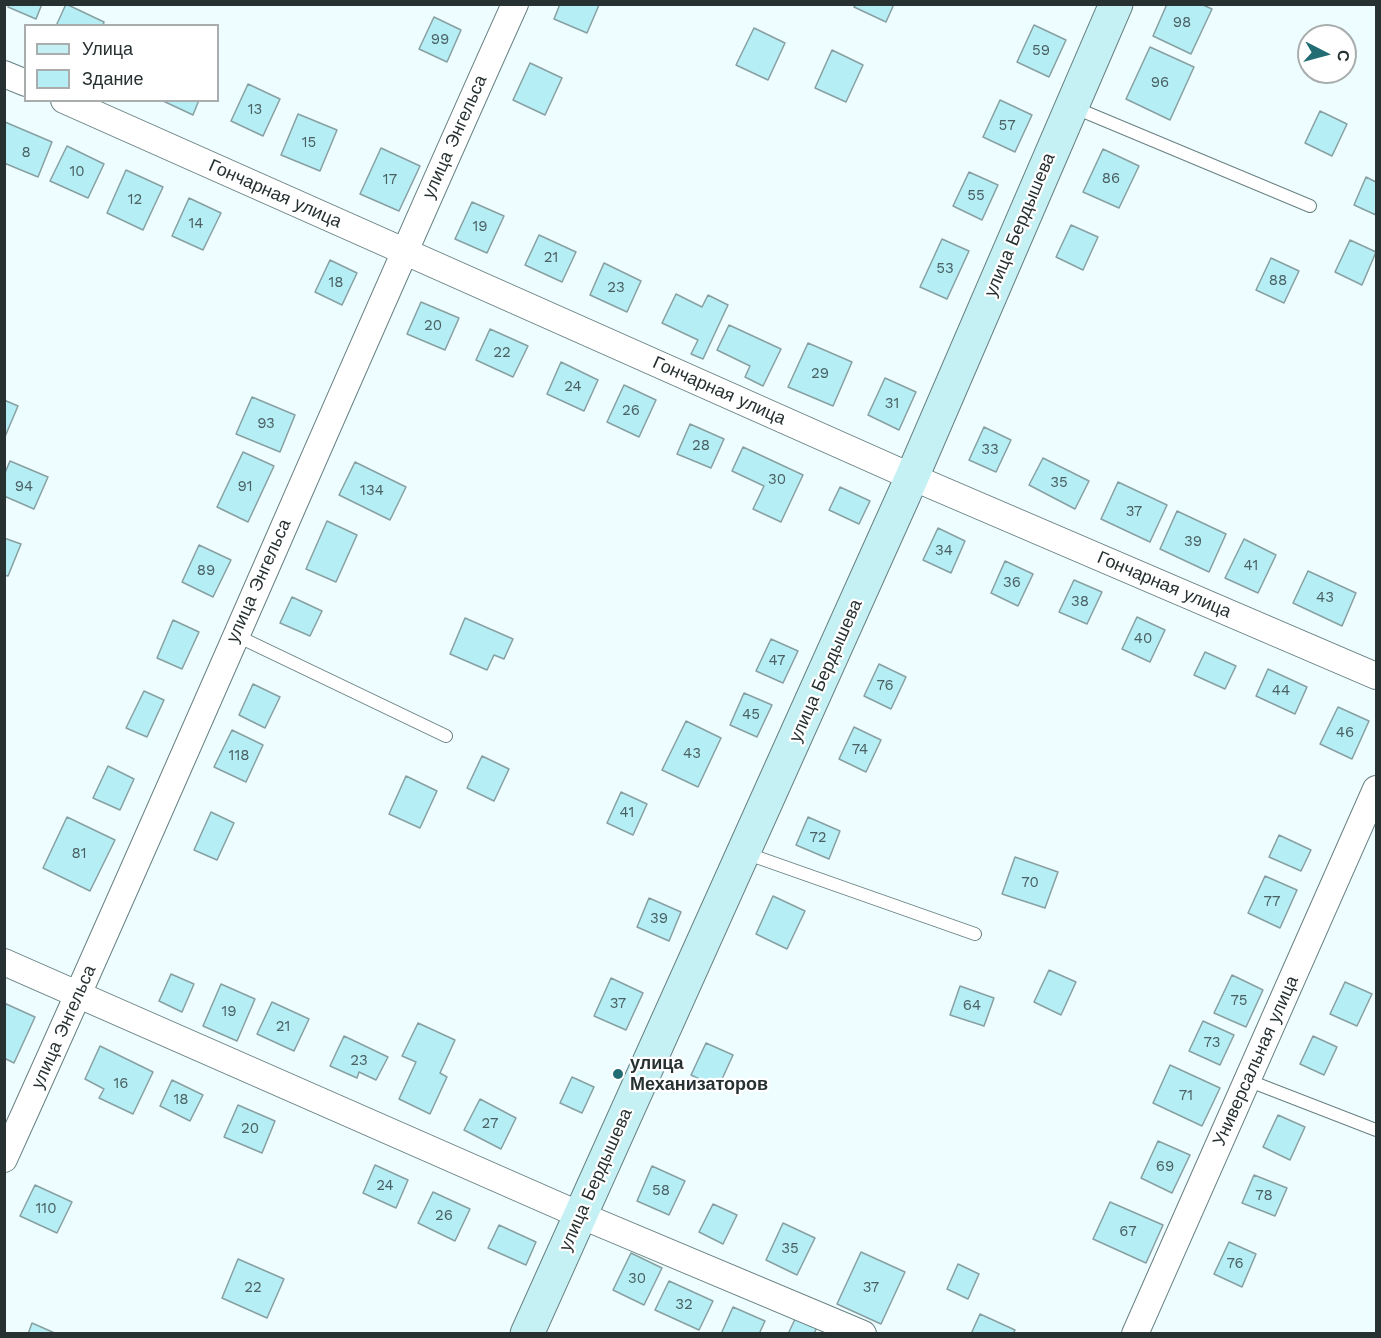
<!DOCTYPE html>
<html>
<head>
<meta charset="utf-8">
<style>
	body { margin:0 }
	#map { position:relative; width:1381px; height:1338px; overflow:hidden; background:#eefdff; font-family:"Work Sans",sans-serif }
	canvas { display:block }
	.frame { position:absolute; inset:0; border:6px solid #273132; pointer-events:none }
	.legend { position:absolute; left:24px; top:24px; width:195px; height:78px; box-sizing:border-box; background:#fff; border:2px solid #a9adad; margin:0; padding:8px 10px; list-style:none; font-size:18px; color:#273132 }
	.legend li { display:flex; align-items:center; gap:12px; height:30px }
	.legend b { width:30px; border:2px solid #a9adad }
	.north { position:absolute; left:1297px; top:24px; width:60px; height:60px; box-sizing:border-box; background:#fff; border:2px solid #a9adad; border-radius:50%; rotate:96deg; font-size:16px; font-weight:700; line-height:24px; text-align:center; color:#273132 }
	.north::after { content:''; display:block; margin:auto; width:21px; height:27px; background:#226d74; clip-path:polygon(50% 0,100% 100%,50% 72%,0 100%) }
</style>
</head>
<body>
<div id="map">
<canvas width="1381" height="1338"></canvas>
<div class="frame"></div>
<ul class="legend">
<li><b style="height:8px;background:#c5f1f4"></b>Улица</li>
<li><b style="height:16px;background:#b5eff5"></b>Здание</li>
</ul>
<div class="north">С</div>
</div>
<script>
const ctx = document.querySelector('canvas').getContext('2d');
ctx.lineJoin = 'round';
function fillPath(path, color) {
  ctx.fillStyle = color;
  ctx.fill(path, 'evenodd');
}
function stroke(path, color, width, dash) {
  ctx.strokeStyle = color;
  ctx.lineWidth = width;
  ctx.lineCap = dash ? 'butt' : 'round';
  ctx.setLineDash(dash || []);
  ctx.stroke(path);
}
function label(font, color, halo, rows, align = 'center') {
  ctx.font = font + ' "Work Sans",sans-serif';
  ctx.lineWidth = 4.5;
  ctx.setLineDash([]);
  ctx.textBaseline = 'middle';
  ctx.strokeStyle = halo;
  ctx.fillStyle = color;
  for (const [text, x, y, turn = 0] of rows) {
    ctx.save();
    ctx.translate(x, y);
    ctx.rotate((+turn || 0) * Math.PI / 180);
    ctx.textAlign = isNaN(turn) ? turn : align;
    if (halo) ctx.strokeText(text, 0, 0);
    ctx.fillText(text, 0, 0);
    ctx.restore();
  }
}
const building = new Path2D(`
	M 9,4 L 42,4 L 36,19 L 8,7 Z
	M 66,4 L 104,22 L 103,26 L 56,26 Z
	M 560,4 L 599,5 L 587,33 L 554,19 Z
	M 856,4 L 894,4 L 886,22 L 854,7 Z
	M 1167,4 L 1201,4 L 1212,9 L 1191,54 L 1153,36 Z
	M 434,17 L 461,30 L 447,62 L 419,49 Z
	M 1034,25 L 1066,40 L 1049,77 L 1017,62 Z
	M 754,28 L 785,43 L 768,80 L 736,65 Z
	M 1150,47 L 1194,67 L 1170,120 L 1126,99 Z
	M 832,50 L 863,65 L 846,102 L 815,88 Z
	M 530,63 L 562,78 L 545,115 L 513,100 Z
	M 248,84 L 280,99 L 263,136 L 231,121 Z
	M 161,100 L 199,100 L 193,115 Z
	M 1000,100 L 1032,115 L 1015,152 L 983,137 Z
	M 1320,111 L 1347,124 L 1332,156 L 1305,143 Z
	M 298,114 L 337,130 L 320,171 L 281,155 Z
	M 5,122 L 52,142 L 38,177 L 4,163 Z
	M 67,146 L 104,164 L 88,198 L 50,181 Z
	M 381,148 L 420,166 L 399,211 L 360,194 Z
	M 1103,149 L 1139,166 L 1119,208 L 1083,192 Z
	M 126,170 L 163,187 L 143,230 L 107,213 Z
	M 969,172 L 998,185 L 982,220 L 953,206 Z
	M 1366,177 L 1376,182 L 1376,215 L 1354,205 Z
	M 189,198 L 221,213 L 203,250 L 172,236 Z
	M 472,202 L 504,216 L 487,253 L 455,239 Z
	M 1071,225 L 1098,237 L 1083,270 L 1056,257 Z
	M 539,235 L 576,252 L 562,282 L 525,265 Z
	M 942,239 L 969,251 L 947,299 L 920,287 Z
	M 1350,240 L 1376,252 L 1362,285 L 1335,272 Z
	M 1271,258 L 1299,271 L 1284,303 L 1256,290 Z
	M 330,260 L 357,273 L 342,305 L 315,292 Z
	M 604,263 L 641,281 L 627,312 L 590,295 Z
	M 676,294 L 702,307 L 708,295 L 728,305 L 703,359 L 691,354 L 698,340 L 662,323 Z
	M 421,302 L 459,318 L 445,350 L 407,334 Z
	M 729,325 L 781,349 L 763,386 L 745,377 L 750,366 L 717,350 Z
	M 490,329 L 528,346 L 513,377 L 476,360 Z
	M 808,343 L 852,362 L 833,406 L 788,387 Z
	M 561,362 L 598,380 L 584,411 L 547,394 Z
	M 885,378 L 916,392 L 899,430 L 868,415 Z
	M 624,385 L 656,400 L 639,437 L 607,422 Z
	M 252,397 L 295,415 L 280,452 L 236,434 Z
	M 4,400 L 18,406 L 4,439 Z
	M 690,424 L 724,439 L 711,468 L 677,454 Z
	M 984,427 L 1011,440 L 996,472 L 969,460 Z
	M 743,447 L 803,475 L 781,522 L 753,509 L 764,486 L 732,471 Z
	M 243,452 L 274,466 L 248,522 L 217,507 Z
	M 1043,458 L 1089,481 L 1075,509 L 1029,485 Z
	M 10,461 L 48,477 L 34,509 L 4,496 L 4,475 Z
	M 355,462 L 406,487 L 390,520 L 339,495 Z
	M 1118,482 L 1167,505 L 1150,542 L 1101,519 Z
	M 840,487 L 870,501 L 859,524 L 829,510 Z
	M 1177,511 L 1226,534 L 1209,572 L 1160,549 Z
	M 327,521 L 357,535 L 336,582 L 306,569 Z
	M 938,528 L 965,541 L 951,573 L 923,560 Z
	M 4,538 L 21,544 L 8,576 L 4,575 Z
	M 1244,539 L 1276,555 L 1258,593 L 1225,578 Z
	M 199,545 L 231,560 L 213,597 L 182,582 Z
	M 1005,561 L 1033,574 L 1018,606 L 991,593 Z
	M 1308,571 L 1356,593 L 1342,626 L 1293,603 Z
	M 1074,580 L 1102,592 L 1087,624 L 1059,612 Z
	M 292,597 L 322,611 L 310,636 L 280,623 Z
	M 1137,617 L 1165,630 L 1150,662 L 1122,649 Z
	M 465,618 L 513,639 L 504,659 L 494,655 L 487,670 L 450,654 Z
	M 173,620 L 199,632 L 182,669 L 157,658 Z
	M 771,639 L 798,651 L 783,683 L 756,671 Z
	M 1205,652 L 1236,666 L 1225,689 L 1194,675 Z
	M 879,664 L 906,677 L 891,709 L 864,696 Z
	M 1268,669 L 1307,687 L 1295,714 L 1256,696 Z
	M 253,684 L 280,697 L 265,728 L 239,715 Z
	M 144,691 L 164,700 L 147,737 L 126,728 Z
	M 744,693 L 772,705 L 757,737 L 730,725 Z
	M 1338,707 L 1369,721 L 1352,759 L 1320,744 Z
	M 686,721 L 721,738 L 698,787 L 662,770 Z
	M 854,727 L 881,740 L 866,772 L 839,759 Z
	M 232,730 L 263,745 L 246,782 L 214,767 Z
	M 482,756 L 509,769 L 494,801 L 467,788 Z
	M 108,766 L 134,779 L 120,810 L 93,798 Z
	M 406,776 L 437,791 L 420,828 L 389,814 Z
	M 621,792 L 647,804 L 633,835 L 607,823 Z
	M 211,812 L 234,823 L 217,860 L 194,850 Z
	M 67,817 L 115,840 L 90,891 L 43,868 Z
	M 808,817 L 840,831 L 829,859 L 796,845 Z
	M 1279,835 L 1311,850 L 1301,871 L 1269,857 Z
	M 1015,857 L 1058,872 L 1045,908 L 1002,894 Z
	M 1265,876 L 1297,890 L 1280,928 L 1248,913 Z
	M 773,896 L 805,911 L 787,949 L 756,934 Z
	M 649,898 L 681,912 L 669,941 L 637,927 Z
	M 1049,970 L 1076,982 L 1061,1015 L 1034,1002 Z
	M 171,974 L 194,984 L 182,1012 L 159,1001 Z
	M 1232,975 L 1263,990 L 1246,1027 L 1214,1013 Z
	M 611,978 L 643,993 L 626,1030 L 594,1016 Z
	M 1345,982 L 1372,994 L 1357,1026 L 1330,1014 Z
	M 221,984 L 255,999 L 237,1041 L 203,1026 Z
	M 960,986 L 994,998 L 984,1026 L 950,1015 Z
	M 272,1002 L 309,1019 L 294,1051 L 257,1034 Z
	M 4,1003 L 35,1017 L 14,1063 L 4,1058 Z
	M 1203,1021 L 1234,1035 L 1220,1065 L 1189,1051 Z
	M 418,1023 L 455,1040 L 440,1073 L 447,1077 L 430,1114 L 399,1099 L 416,1062 L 402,1056 Z
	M 344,1036 L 388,1057 L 376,1080 L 359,1072 L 357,1078 L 330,1066 Z
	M 1313,1036 L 1337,1047 L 1324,1075 L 1300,1064 Z
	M 706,1043 L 733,1055 L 718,1088 L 691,1075 Z
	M 100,1046 L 153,1072 L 133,1114 L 99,1098 L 104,1089 L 85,1079 Z
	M 1170,1065 L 1220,1088 L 1202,1126 L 1153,1103 Z
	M 572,1077 L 594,1087 L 582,1113 L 560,1103 Z
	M 172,1080 L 203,1095 L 190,1121 L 160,1106 Z
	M 480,1099 L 516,1118 L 501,1149 L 464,1130 Z
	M 238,1105 L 275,1121 L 262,1153 L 224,1137 Z
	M 1278,1115 L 1305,1127 L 1290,1160 L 1263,1147 Z
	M 1158,1141 L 1190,1155 L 1172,1193 L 1141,1178 Z
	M 375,1165 L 408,1180 L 396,1208 L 363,1193 Z
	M 652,1166 L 685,1181 L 669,1215 L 637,1201 Z
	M 1254,1175 L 1287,1188 L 1275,1216 L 1242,1203 Z
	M 35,1185 L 72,1202 L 57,1233 L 20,1216 Z
	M 433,1192 L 470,1209 L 455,1241 L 418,1223 Z
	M 1110,1202 L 1163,1225 L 1146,1263 L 1093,1239 Z
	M 713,1204 L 737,1215 L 723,1244 L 699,1232 Z
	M 783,1223 L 815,1238 L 797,1275 L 766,1260 Z
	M 499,1225 L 536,1242 L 526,1265 L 488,1248 Z
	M 1229,1242 L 1256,1254 L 1242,1287 L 1214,1274 Z
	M 861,1252 L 905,1272 L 881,1324 L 837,1304 Z
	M 631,1253 L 662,1268 L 644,1305 L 613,1290 Z
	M 238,1259 L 284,1279 L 267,1318 L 222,1298 Z
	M 958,1264 L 979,1274 L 968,1299 L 947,1289 Z
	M 669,1281 L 713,1301 L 699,1330 L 655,1310 Z
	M 733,1307 L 765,1321 L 759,1334 L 721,1334 Z
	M 980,1314 L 1015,1330 L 1013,1334 L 971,1334 Z
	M 796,1317 L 817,1327 L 814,1334 L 788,1334 Z
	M 32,1323 L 57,1334 L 28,1334 Z`);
fillPath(building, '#b5eff5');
stroke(building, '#88a0a2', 1.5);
const lane = new Path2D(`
	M 1073,107 L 1310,206
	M 235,635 L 446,736
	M 745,853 L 975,934
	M 1247,1080 L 1376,1130`);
const street = new Path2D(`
	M 4,74 L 26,83
	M 64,100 L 912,477 L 1376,676
	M 4,962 L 580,1215 L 863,1334
	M 4,1159 C 178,776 342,388 515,4
	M 1135,1334 L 1376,789`);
const secondary = new Path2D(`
	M 527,1334 L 912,477 L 1116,4`);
stroke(lane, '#688082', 14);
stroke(street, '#688082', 28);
stroke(secondary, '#688082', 35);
stroke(lane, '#fff', 12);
stroke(street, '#fff', 26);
stroke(secondary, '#c5f1f4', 33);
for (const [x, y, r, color] of [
	[618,1074,6,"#226d74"]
]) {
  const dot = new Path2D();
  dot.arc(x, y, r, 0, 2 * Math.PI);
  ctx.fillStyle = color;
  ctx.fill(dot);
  stroke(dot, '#fff', 2);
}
label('15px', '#4a6063', null, [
	["98",1182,23],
	["99",440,40],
	["59",1041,51],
	["96",1160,83],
	["13",255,110],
	["57",1007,126],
	["15",309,143],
	["8",26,153],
	["10",77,172],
	["86",1111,179],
	["17",390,180],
	["55",976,196],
	["12",135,200],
	["14",196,224],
	["19",480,227],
	["21",551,258],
	["53",945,269],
	["88",1278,281],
	["18",336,283],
	["23",616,288],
	["20",433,326],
	["22",502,353],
	["29",820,374],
	["24",573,387],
	["31",892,404],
	["26",631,411],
	["93",266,424],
	["28",701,446],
	["33",990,450],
	["30",777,480],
	["35",1059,483],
	["94",24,487],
	["91",245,487],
	["134",372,491],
	["37",1134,512],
	["39",1193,542],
	["34",944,551],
	["41",1251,566],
	["89",206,571],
	["36",1012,583],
	["43",1325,598],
	["38",1080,602],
	["40",1143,639],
	["47",777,661],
	["76",885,686],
	["44",1281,691],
	["45",751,715],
	["46",1345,733],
	["74",860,750],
	["43",692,754],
	["118",239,756],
	["41",627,813],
	["72",818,838],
	["81",79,854],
	["70",1030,883],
	["77",1272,902],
	["39",659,919],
	["75",1239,1001],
	["37",618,1004],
	["64",972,1006],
	["19",229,1012],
	["21",283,1027],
	["73",1212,1043],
	["23",359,1061],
	["16",121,1084],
	["71",1186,1096],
	["18",181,1100],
	["27",490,1124],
	["20",250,1129],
	["69",1165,1167],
	["24",385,1186],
	["58",661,1191],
	["78",1264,1196],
	["110",46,1209],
	["26",444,1216],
	["67",1128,1232],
	["35",790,1249],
	["76",1235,1264],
	["30",637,1279],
	["22",253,1288],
	["37",871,1288],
	["32",684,1305]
]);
label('18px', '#273132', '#fff', [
	["улица Энгельса",455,137,-66],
	["Гончарная улица",275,194,24],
	["улица Бердышева",1020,225,-67],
	["Гончарная улица",719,391,24],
	["улица Энгельса",259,581,-66],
	["Гончарная улица",1164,585,23],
	["улица Бердышева",826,671,-66],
	["улица Энгельса",64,1027,-66],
	["Универсальная улица",1256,1061,-66],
	["улица Бердышева",596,1180,-66]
]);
label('bold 18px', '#273132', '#fff', [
	["улица",630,1064],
	["Механизаторов",630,1085]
], 'left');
</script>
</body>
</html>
